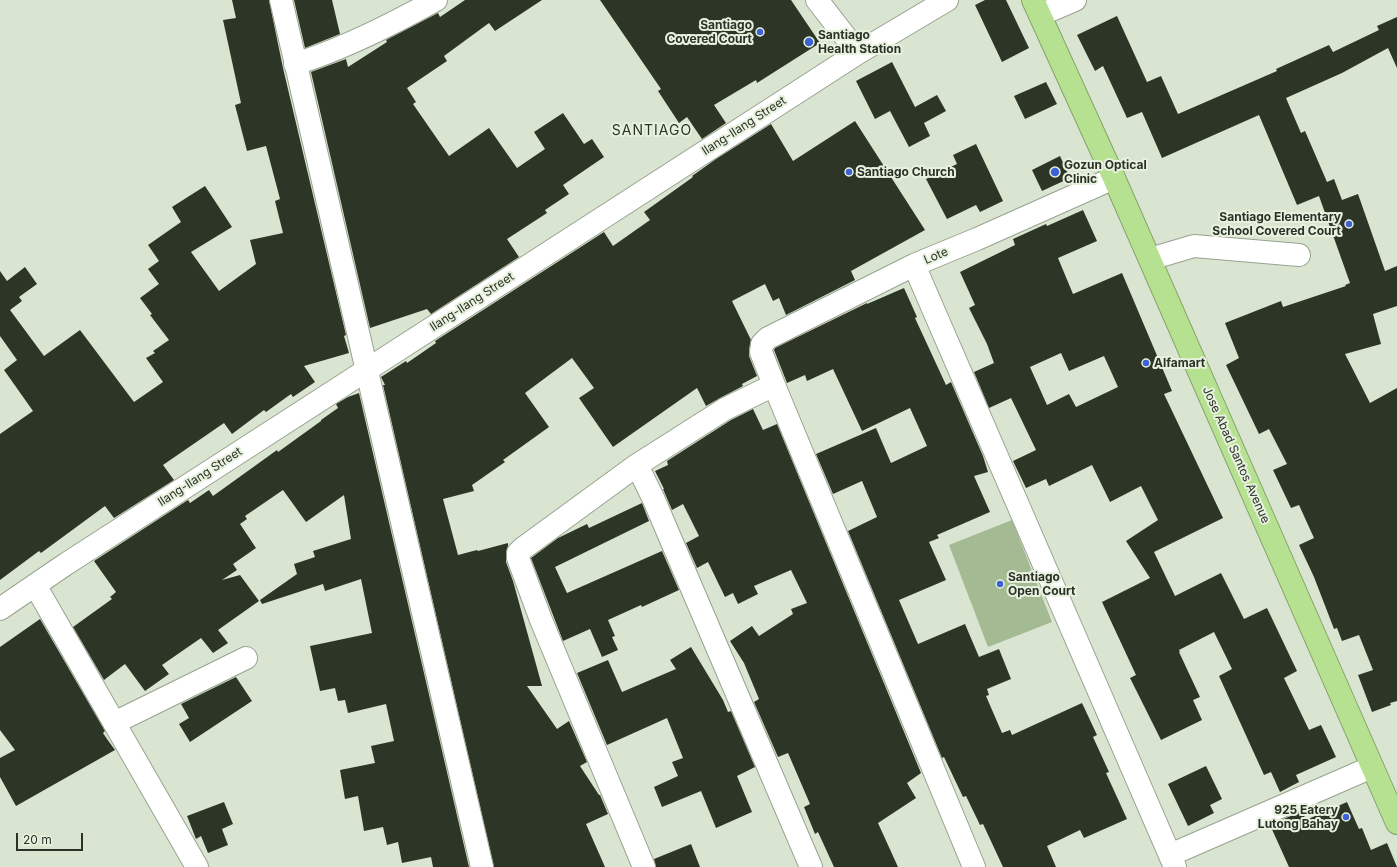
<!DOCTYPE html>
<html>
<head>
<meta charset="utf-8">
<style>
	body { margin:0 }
	#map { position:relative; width:1397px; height:867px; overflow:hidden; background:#d9e5d1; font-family:Inter,sans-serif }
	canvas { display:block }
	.scale { position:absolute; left:16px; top:833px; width:67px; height:18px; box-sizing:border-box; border:2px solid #2c3029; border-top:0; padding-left:5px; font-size:12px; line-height:14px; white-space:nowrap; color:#2c3029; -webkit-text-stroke:3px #e7f2de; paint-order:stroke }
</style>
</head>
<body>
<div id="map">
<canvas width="1397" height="867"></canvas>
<div class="scale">20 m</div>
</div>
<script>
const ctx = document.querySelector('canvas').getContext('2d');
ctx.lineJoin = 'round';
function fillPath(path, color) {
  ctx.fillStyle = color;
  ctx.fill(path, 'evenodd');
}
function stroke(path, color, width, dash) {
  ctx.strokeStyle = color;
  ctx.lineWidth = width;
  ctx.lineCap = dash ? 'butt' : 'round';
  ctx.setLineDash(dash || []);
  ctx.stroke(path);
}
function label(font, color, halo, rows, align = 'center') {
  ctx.font = font + ' Inter,sans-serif';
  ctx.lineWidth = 4;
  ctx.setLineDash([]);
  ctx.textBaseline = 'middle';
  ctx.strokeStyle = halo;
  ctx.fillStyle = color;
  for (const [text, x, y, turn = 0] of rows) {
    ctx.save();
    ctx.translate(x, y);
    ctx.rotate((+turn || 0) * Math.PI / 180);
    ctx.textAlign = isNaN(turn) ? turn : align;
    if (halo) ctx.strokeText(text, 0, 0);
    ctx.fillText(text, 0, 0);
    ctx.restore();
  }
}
fillPath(new Path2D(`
	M 1012,520 L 1052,622 L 988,647 L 949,545 Z`), '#a4ba92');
fillPath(new Path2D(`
	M 232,0 L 269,0 L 283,68 L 346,335 L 344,336 L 349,353 L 304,366 L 315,382 L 293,397 L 291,394 L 266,412 L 264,410 L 232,434 L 224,423 L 163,465 L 174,480 L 114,518 L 105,506 L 41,553 L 39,551 L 0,580 L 0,434 L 33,411 L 4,370 L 17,360 L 0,336 L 0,271 L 7,281 L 25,267 L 37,284 L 19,297 L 22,301 L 10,310 L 44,356 L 80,330 L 134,402 L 163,382 L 146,358 L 155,353 L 153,351 L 169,340 L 150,315 L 152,314 L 140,298 L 159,284 L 148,269 L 159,261 L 148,245 L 181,222 L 172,207 L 205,186 L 232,227 L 191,252 L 219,291 L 256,264 L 250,240 L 283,233 L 275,201 L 280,199 L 266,146 L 247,151 L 235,105 L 241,103 L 223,20 L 236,18 Z
	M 294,0 L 332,0 L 340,34 L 305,48 Z
	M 465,0 L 542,0 L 495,31 L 489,23 L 444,56 L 447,61 L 407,88 L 416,102 L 413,104 L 449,156 L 489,128 L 517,168 L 545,149 L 534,132 L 563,113 L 584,144 L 592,139 L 604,157 L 563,185 L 569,194 L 545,210 L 547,213 L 507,239 L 519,257 L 431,314 L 427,309 L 370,328 L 311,72 L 346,59 L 348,67 L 387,42 L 386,40 L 438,13 L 440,17 Z
	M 600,0 L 791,0 L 820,43 L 757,83 L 756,80 L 714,105 L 726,123 L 702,139 L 687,117 L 679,123 L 658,91 L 661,89 Z
	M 985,0 L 1006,0 L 1029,48 L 1002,62 L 975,5 Z
	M 1117,16 L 1147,82 L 1161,76 L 1178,114 L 1277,71 L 1276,69 L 1329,45 L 1333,52 L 1379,30 L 1377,26 L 1397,17 L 1397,68 L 1388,48 L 1342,73 L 1286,98 L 1301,133 L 1305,131 L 1327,182 L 1334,179 L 1342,200 L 1358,194 L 1385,271 L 1397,266 L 1397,306 L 1373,314 L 1381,344 L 1345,354 L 1370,403 L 1397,388 L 1397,701 L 1390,703 L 1391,705 L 1372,712 L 1358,675 L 1373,670 L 1359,635 L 1342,641 L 1337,628 L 1334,629 L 1314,577 L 1299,545 L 1314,538 L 1299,505 L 1291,508 L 1273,470 L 1287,464 L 1269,429 L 1259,434 L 1226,365 L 1239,358 L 1225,323 L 1281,301 L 1283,307 L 1346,286 L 1345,285 L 1350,283 L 1319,196 L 1297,205 L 1259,115 L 1162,158 L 1142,112 L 1127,118 L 1103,66 L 1095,71 L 1077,35 Z
	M 892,62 L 915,107 L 937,95 L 946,111 L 924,123 L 930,136 L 909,147 L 890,111 L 875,119 L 856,81 Z
	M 1046,82 L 1057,104 L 1025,119 L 1014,96 Z
	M 855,121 L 925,230 L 851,271 L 855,280 L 786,315 L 779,298 L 773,301 L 765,284 L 732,301 L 751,340 L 749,350 L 749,356 L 757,376 L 742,384 L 743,386 L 720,398 L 706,406 L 697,388 L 613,447 L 579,398 L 594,388 L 572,358 L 525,393 L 549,427 L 503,460 L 505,462 L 472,485 L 474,491 L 443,499 L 458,555 L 477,550 L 478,551 L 508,543 L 508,546 L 506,553 L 506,562 L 513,581 L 542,686 L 527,686 L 557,729 L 569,721 L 587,762 L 580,766 L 599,795 L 600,795 L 608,814 L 586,824 L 605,867 L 494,867 L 383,385 L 385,385 L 381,377 L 406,361 L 407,363 L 436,343 L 435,341 L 604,232 L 613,246 L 650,220 L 644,212 L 693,177 L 692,176 L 716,159 L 771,124 L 793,161 Z
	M 976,144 L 1003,201 L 980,212 L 976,205 L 947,219 L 926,179 L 957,164 L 953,155 Z
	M 1060,156 L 1070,178 L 1042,191 L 1032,170 Z
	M 1083,210 L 1097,241 L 1058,258 L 1073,294 L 1122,273 L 1172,391 L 1164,394 L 1223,518 L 1154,552 L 1175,596 L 1221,573 L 1244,619 L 1267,608 L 1297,671 L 1284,678 L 1309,730 L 1321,725 L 1336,757 L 1296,775 L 1299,782 L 1280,792 L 1271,772 L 1264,775 L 1219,676 L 1232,669 L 1214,632 L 1179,650 L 1180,652 L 1179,652 L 1200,697 L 1193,700 L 1202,720 L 1161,740 L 1130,678 L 1136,675 L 1102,602 L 1150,578 L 1126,541 L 1158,520 L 1141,486 L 1110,502 L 1092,465 L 1049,486 L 1046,479 L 1026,488 L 1013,461 L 1036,450 L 1011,398 L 989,408 L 974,372 L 994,363 L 987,344 L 969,308 L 975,305 L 960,272 L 1015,245 L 1013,239 L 1046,224 L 1047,226 ZM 1061,353 L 1069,371 L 1104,356 L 1118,387 L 1076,407 L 1069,394 L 1047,405 L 1030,367 Z
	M 904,288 L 917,317 L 915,318 L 946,385 L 951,382 L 983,456 L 988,472 L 974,476 L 990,512 L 937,535 L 939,538 L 929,542 L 946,580 L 899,600 L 918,644 L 965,624 L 979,657 L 999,649 L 1011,679 L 987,689 L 989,695 L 986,696 L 1002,733 L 1010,730 L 1012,735 L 1082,703 L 1097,735 L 1093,737 L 1109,772 L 1106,773 L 1127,819 L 1084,838 L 1080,830 L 1047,846 L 1056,867 L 1003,867 L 983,824 L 980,825 L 966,796 L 963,797 L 944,757 L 942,758 L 848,531 L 877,517 L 862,481 L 833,494 L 816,454 L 876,428 L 891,463 L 927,446 L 910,408 L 862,431 L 833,369 L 807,381 L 805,375 L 787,383 L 774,350 L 775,348 L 867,303 L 867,304 Z
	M 359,393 L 469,867 L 433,867 L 431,857 L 402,863 L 398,842 L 387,845 L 383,827 L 364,831 L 358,796 L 345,799 L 340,770 L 375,763 L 371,746 L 394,741 L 386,704 L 348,713 L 345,700 L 338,701 L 335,688 L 320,691 L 310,646 L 372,633 L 361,579 L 325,591 L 323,584 L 262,604 L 260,600 L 297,574 L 294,564 L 315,557 L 313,551 L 351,539 L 344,495 L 306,522 L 283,490 L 245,516 L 247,519 L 240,524 L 256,548 L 233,564 L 237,570 L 222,580 L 240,575 L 259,601 L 218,630 L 228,643 L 213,653 L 201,638 L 162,665 L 169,674 L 145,691 L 125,664 L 104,680 L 73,627 L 112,599 L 110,597 L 116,592 L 94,561 L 188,500 L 190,503 L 209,490 L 213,496 L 277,450 L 278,452 L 321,421 L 321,420 L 338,408 L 336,404 L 348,397 Z
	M 753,409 L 763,430 L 777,424 L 921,773 L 907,783 L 916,798 L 878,823 L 898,867 L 834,867 L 818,832 L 815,834 L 804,807 L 810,804 L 788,753 L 778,757 L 754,702 L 759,699 L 744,663 L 730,641 L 752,626 L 759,636 L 793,614 L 791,609 L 807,603 L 791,570 L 754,586 L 758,594 L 738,604 L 733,593 L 725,597 L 708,562 L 697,568 L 686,543 L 699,536 L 683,504 L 672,510 L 663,489 L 664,489 L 655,471 L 668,465 L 667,461 L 731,420 Z
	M 642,503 L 649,521 L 555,567 L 567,593 L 662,551 L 679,590 L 642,607 L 641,605 L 608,620 L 615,636 L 612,637 L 618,650 L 602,657 L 590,629 L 563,641 L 531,558 L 558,538 L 587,524 L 589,528 Z
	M 40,619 L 105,731 L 103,733 L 107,739 L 115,750 L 16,806 L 0,777 L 0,758 L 15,750 L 0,730 L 0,647 Z
	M 691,647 L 723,700 L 728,712 L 731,711 L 755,767 L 737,776 L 752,812 L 716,828 L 701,791 L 662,807 L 654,787 L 678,776 L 672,762 L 683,758 L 667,718 L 607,745 L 577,673 L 608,660 L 622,692 L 676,669 L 670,660 Z
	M 236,677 L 252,701 L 190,742 L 179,724 L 189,718 L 181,704 Z
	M 1206,766 L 1222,799 L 1210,805 L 1214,813 L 1188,826 L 1168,784 Z
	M 224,802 L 233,824 L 222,829 L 228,845 L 208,853 L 201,836 L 196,839 L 187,816 Z
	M 1347,802 L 1359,829 L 1362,828 L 1371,850 L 1387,843 L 1397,867 L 1289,867 L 1270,825 L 1302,811 L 1306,820 Z
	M 691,844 L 700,867 L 656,867 L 654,859 Z`), '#2d3626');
const minor = new Path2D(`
	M 281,0 L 482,867
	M 817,0 L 858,53
	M 1040,15 L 1075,0
	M 295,64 C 344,49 391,25 436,0
	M 1150,259 L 1194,246 L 1299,255
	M 914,265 L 1175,867
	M 637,465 L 654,500 L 811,867
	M 35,585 L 197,867
	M 0,609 L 66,564 L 858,53 L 947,0
	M 114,723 L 246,658
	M 1170,855 L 1372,767
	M 644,867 L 541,620 L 518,558 L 518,553 L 522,549 L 637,465 L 725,409 L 774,385
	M 974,867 L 774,385 L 761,352 L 762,344 L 768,338 L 914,265 L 977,239 L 1114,178`);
const highway = new Path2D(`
	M 1033,0 L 1114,178 L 1397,823`);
stroke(minor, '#98a290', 24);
stroke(highway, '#86a36c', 24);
stroke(minor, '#fff', 22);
stroke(highway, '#b6e190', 22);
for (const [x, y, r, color] of [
	[760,32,4,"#3e61d3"],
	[809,42,5,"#3e61d3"],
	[849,172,4,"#3e61d3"],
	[1055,172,5,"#3e61d3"],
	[1349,224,4,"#3e61d3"],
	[1146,363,4,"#3e61d3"],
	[1000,584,4,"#3e61d3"],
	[1346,817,4,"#3e61d3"]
]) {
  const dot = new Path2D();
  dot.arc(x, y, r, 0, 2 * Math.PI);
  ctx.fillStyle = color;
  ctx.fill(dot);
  stroke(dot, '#e7f2de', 1.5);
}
label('bold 12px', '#2c3029', '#e7f2de', [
	["Santiago",752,25,"right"],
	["Covered Court",752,39,"right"],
	["Santiago",818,35],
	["Health Station",818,49],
	["Gozun Optical",1064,165],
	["Clinic",1064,179],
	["Santiago Church",857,172],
	["Santiago Elementary",1341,217,"right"],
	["School Covered Court",1341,231,"right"],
	["Alfamart",1154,363],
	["Santiago",1008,577],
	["Open Court",1008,591],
	["925 Eatery",1338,810,"right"],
	["Lutong Bahay",1338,824,"right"]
], 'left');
label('12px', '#2c3029', '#e7f2de', [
	["Ilang-Ilang Street",744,126,-33],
	["Lote",936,256,-23],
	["Ilang-Ilang Street",472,302,-33],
	["Jose Abad Santos Avenue",1236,455,66],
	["Ilang-Ilang Street",200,477,-33]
]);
ctx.letterSpacing = '1px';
label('14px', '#2c3425', '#e7f2de', [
	["SANTIAGO",652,131]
]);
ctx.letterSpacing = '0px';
</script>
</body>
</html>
